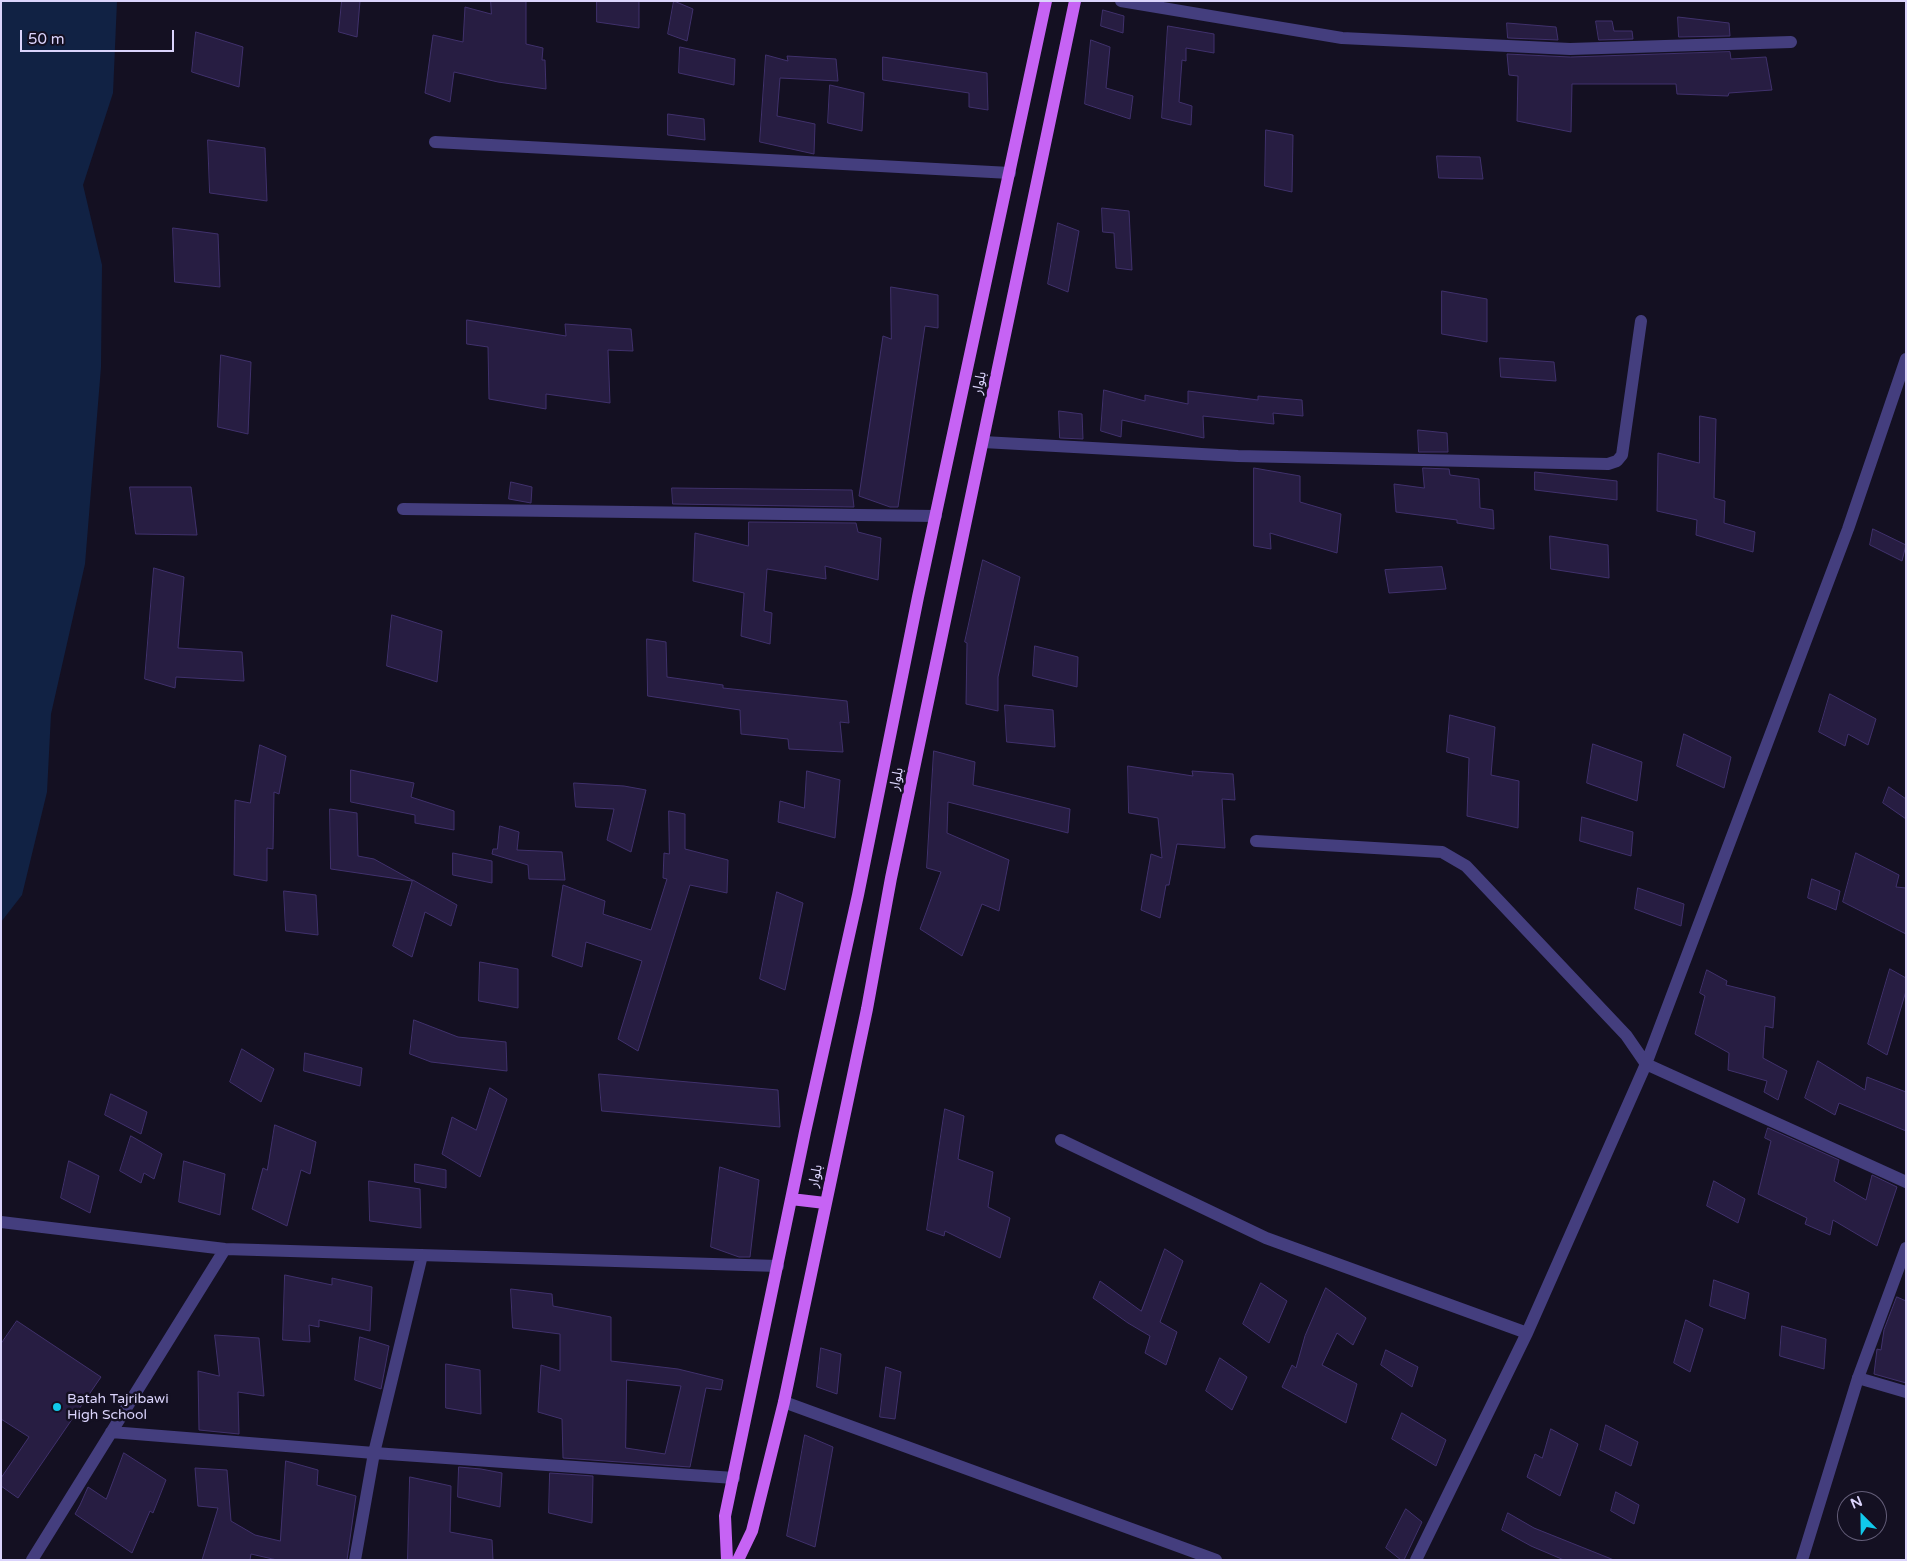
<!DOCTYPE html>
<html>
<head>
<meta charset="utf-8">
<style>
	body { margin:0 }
	#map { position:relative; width:1907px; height:1561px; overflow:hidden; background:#141022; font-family:"Varela Round",sans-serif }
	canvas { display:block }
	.frame { position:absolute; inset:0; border:2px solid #dbd4fc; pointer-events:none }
	.north { position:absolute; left:1837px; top:1491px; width:50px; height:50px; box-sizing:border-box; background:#141022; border:1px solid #645e79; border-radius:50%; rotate:337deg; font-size:14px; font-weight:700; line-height:20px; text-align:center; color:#dbd4fc }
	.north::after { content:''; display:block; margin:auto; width:18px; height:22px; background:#11c9eb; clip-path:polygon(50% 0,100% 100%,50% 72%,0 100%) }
	.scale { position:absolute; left:20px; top:30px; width:154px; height:22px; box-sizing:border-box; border:2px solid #dbd4fc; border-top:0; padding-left:6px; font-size:15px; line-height:18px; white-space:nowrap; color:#dbd4fc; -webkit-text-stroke:4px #141022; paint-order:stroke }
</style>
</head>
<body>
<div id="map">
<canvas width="1907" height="1561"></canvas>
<div class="frame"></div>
<div class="north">N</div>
<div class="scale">50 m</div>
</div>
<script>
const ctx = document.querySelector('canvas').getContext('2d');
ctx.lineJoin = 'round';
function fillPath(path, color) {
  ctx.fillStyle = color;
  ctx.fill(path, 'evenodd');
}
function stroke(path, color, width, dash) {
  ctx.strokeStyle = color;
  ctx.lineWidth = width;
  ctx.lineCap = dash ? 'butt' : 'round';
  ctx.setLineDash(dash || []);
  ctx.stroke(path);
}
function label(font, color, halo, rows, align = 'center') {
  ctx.font = font + ' "Varela Round","Noto Sans Arabic",sans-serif';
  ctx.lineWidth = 5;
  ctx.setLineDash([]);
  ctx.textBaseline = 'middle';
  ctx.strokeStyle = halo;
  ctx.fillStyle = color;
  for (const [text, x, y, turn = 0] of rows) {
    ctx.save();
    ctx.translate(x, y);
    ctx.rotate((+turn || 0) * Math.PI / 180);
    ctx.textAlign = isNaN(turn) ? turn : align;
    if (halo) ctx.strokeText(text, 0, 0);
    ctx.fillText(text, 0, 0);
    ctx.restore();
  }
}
fillPath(new Path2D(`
	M 1,1 L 117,1 L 113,93 L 83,185 L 102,265 L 101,367 L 85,564 L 51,714 L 47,792 L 22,895 L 1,922 Z`), '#124');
const building = new Path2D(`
	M 342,1 L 360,1 L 357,37 L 339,32 Z
	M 491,1 L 526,1 L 526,44 L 543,48 L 542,60 L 545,60 L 546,89 L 498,82 L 454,72 L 450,102 L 425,93 L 433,35 L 463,42 L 465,7 L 491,14 Z
	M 597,1 L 639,1 L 639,28 L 597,22 Z
	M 674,1 L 693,9 L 687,41 L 668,34 Z
	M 1103,10 L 1124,16 L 1123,33 L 1101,26 Z
	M 1678,17 L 1729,23 L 1730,36 L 1679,37 Z
	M 1596,21 L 1612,21 L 1614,31 L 1632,31 L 1633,39 L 1599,40 Z
	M 1507,23 L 1556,27 L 1558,40 L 1508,38 Z
	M 1168,26 L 1214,34 L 1214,53 L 1186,48 L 1186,61 L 1182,60 L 1179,102 L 1192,106 L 1191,125 L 1162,118 Z
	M 196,32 L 243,47 L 239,87 L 192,72 Z
	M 1091,40 L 1110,47 L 1106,88 L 1133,96 L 1130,119 L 1085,104 Z
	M 680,47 L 735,59 L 734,85 L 679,73 Z
	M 1730,52 L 1731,59 L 1766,57 L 1772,90 L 1729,93 L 1728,96 L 1677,94 L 1676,84 L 1572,84 L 1571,132 L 1517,121 L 1518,76 L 1509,75 L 1507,54 L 1570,57 Z
	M 766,55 L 788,61 L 787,56 L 836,59 L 838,81 L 780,78 L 777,116 L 815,124 L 814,154 L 760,142 Z
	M 883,57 L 987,73 L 988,110 L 969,107 L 969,93 L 883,80 Z
	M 830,85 L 864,93 L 862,131 L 828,123 Z
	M 668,114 L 704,119 L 705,140 L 668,135 Z
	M 1266,130 L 1293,135 L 1292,192 L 1265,186 Z
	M 208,140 L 265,148 L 267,201 L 210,193 Z
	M 1437,156 L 1480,157 L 1483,179 L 1439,178 Z
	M 1102,208 L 1129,211 L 1132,270 L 1116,268 L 1114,233 L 1103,232 Z
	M 1058,223 L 1079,231 L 1068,292 L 1048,284 Z
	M 173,228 L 218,234 L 220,287 L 175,282 Z
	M 891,287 L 938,295 L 938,328 L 925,326 L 898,507 L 890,507 L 859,496 L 883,336 L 891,339 Z
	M 1442,291 L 1487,299 L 1487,342 L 1442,334 Z
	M 467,320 L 566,336 L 565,324 L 631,329 L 633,351 L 608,350 L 610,403 L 546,394 L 546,409 L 489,399 L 488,347 L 467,344 Z
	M 221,355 L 251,362 L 248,434 L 218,427 Z
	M 1500,358 L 1554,362 L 1556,381 L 1501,377 Z
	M 1104,390 L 1145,401 L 1145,395 L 1188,404 L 1188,391 L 1258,400 L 1258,396 L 1302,400 L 1303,416 L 1273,413 L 1274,424 L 1203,416 L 1204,438 L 1122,420 L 1121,437 L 1101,431 Z
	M 1059,411 L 1082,414 L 1083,439 L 1060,438 Z
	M 1700,416 L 1716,419 L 1714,498 L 1725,501 L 1724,523 L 1755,532 L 1753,552 L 1696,535 L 1697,520 L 1657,511 L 1658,453 L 1699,463 Z
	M 1418,430 L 1447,433 L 1448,452 L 1419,452 Z
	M 1254,468 L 1300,476 L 1300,502 L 1341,514 L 1337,553 L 1270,533 L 1271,549 L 1254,546 Z
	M 1423,468 L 1449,469 L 1450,475 L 1479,479 L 1480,508 L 1493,510 L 1494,529 L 1457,523 L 1457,520 L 1396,512 L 1394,484 L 1424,488 Z
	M 1535,472 L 1617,481 L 1617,500 L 1535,490 Z
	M 511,482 L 532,487 L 531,503 L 509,499 Z
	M 130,487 L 191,487 L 197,535 L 136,534 Z
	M 672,488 L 852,490 L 854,507 L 673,504 Z
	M 749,522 L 856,523 L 858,532 L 881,538 L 878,580 L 825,566 L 826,579 L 767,569 L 764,611 L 772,613 L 770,644 L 741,636 L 744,593 L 693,581 L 695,533 L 748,546 Z
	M 1873,529 L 1906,545 L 1902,561 L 1870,545 Z
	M 1550,536 L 1608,545 L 1609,578 L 1551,569 Z
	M 983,560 L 1020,577 L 998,677 L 998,711 L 966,704 L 967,643 L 965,642 Z
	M 1442,567 L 1446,589 L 1389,593 L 1385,570 Z
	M 154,568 L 184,577 L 178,648 L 242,652 L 244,681 L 176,677 L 175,688 L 145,679 Z
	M 392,615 L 442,631 L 437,682 L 387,666 Z
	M 647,639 L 666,642 L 667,677 L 723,685 L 723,688 L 847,701 L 849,723 L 840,722 L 843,752 L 789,749 L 788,739 L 741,734 L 740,710 L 648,696 Z
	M 1035,646 L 1078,657 L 1077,687 L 1033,676 Z
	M 1830,694 L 1876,719 L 1868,745 L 1848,734 L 1845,746 L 1819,732 Z
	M 1005,705 L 1053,710 L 1055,747 L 1007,742 Z
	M 1450,715 L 1495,727 L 1491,775 L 1519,781 L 1518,828 L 1467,816 L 1469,758 L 1447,752 Z
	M 1684,734 L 1731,757 L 1724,788 L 1677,766 Z
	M 1593,744 L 1642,762 L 1637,801 L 1587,783 Z
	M 260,745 L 286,756 L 279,794 L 274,792 L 273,849 L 267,848 L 267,881 L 234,875 L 235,800 L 250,803 Z
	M 934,751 L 975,762 L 973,785 L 1070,809 L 1068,833 L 948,802 L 947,833 L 1009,860 L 999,911 L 982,904 L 962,956 L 920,929 L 941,872 L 927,868 Z
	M 1128,766 L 1193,776 L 1192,771 L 1233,774 L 1235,800 L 1222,799 L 1225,848 L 1177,844 L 1169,885 L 1166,885 L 1160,918 L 1141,910 L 1151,854 L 1162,858 L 1158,818 L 1129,813 Z
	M 351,770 L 414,783 L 411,797 L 454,811 L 454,830 L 415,823 L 415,815 L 351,802 Z
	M 807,771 L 840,780 L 835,838 L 778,822 L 780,801 L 804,808 Z
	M 574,783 L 624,786 L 646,790 L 631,852 L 607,840 L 614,809 L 576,807 Z
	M 1889,787 L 1906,799 L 1906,819 L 1883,803 Z
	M 330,809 L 357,813 L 358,856 L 374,859 L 412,880 L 412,881 L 331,869 Z
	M 669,811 L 685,814 L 685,849 L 728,860 L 727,893 L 690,885 L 638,1051 L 618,1039 L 642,961 L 586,942 L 582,967 L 552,956 L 563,885 L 605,901 L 603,914 L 651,930 L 667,879 L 663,878 L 664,853 L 669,854 Z
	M 1582,817 L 1633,832 L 1631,856 L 1580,841 Z
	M 500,826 L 519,832 L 517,850 L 562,852 L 565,880 L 529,879 L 528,865 L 492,854 L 493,849 L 497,849 Z
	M 453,853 L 492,861 L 492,883 L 453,875 Z
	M 1856,853 L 1899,875 L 1896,887 L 1906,888 L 1906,934 L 1843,902 Z
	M 1812,879 L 1840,891 L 1836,910 L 1808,898 Z
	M 413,880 L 457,905 L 451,926 L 425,912 L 412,957 L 393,946 Z
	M 1638,888 L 1684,904 L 1681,926 L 1635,909 Z
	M 284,891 L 316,895 L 318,935 L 286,931 Z
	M 777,892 L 803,903 L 785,990 L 760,979 Z
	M 480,962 L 518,969 L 518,1008 L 479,1001 Z
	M 1890,969 L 1906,978 L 1906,991 L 1887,1055 L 1868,1044 Z
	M 1707,970 L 1727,981 L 1726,985 L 1775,997 L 1773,1028 L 1765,1026 L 1763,1058 L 1787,1071 L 1778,1100 L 1764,1092 L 1767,1081 L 1728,1070 L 1729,1053 L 1695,1034 L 1705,996 L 1700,993 Z
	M 414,1020 L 458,1037 L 506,1042 L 507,1071 L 431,1062 L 410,1054 Z
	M 242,1049 L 274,1069 L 261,1102 L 230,1082 Z
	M 305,1053 L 362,1068 L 360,1086 L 304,1071 Z
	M 1818,1061 L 1865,1090 L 1867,1077 L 1906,1092 L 1906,1131 L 1839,1103 L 1835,1115 L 1805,1098 Z
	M 599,1074 L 778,1090 L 780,1127 L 602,1111 Z
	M 490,1088 L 507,1099 L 480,1177 L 442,1154 L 452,1117 L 476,1130 Z
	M 111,1094 L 147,1112 L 141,1134 L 105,1115 Z
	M 945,1109 L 964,1116 L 958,1159 L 993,1172 L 988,1207 L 1010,1218 L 1000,1258 L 945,1231 L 944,1236 L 927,1230 Z
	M 275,1125 L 316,1142 L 310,1174 L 301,1170 L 287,1226 L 252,1209 L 263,1168 L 267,1170 Z
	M 1768,1128 L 1839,1160 L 1834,1181 L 1866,1200 L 1872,1175 L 1897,1187 L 1877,1246 L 1833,1220 L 1830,1235 L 1805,1224 L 1807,1218 L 1758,1194 L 1771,1141 L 1765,1138 Z
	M 131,1136 L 162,1154 L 154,1179 L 144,1173 L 141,1183 L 120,1171 Z
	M 69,1161 L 99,1176 L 90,1213 L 61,1198 Z
	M 184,1161 L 225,1174 L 220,1215 L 179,1202 Z
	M 415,1164 L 446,1170 L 446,1188 L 415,1182 Z
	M 720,1167 L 759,1180 L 750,1257 L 739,1257 L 711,1247 Z
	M 369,1181 L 420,1189 L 421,1228 L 370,1221 Z
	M 1714,1181 L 1745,1199 L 1738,1223 L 1707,1206 Z
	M 1165,1249 L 1183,1261 L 1160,1322 L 1177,1332 L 1166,1365 L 1145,1353 L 1150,1336 L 1128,1323 L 1093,1298 L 1100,1281 L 1141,1311 Z
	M 285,1275 L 332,1285 L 332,1278 L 372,1287 L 370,1331 L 319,1320 L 319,1327 L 309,1325 L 310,1342 L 283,1340 Z
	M 1714,1280 L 1749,1293 L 1745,1319 L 1710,1306 Z
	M 1261,1283 L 1287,1301 L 1269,1343 L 1243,1324 Z
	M 1326,1288 L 1366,1318 L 1353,1345 L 1337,1333 L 1322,1365 L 1357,1384 L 1346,1423 L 1282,1387 L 1292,1365 L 1296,1368 L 1305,1336 Z
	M 511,1289 L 552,1294 L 553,1306 L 611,1317 L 611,1361 L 678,1369 L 723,1380 L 721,1390 L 706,1388 L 690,1467 L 563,1458 L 562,1419 L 538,1412 L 541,1365 L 560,1371 L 560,1334 L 513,1328 ZM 627,1380 L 681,1386 L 665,1454 L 626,1448 Z
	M 1897,1297 L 1906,1301 L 1906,1383 L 1874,1374 L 1877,1349 L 1881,1350 L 1884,1330 Z
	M 1686,1320 L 1703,1329 L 1690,1372 L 1674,1363 Z
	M 17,1321 L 101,1377 L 18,1498 L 1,1486 L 1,1478 L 29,1437 L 1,1419 L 1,1344 Z
	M 1782,1326 L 1826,1339 L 1824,1369 L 1780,1356 Z
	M 215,1335 L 259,1338 L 264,1396 L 238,1392 L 239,1434 L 199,1430 L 198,1371 L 219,1376 Z
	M 360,1337 L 389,1346 L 381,1389 L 355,1380 Z
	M 821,1348 L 841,1354 L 837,1394 L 817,1387 Z
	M 1386,1350 L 1418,1367 L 1412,1387 L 1381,1365 Z
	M 1220,1358 L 1247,1377 L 1232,1410 L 1206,1391 Z
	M 446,1364 L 480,1370 L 481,1414 L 446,1408 Z
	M 886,1367 L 901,1372 L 895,1419 L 880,1417 Z
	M 1402,1413 L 1446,1440 L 1436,1466 L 1392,1439 Z
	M 1606,1425 L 1638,1442 L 1631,1466 L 1600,1450 Z
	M 1551,1429 L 1578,1444 L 1560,1496 L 1527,1477 L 1535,1454 L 1542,1458 Z
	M 805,1435 L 833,1447 L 815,1547 L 787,1536 Z
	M 124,1453 L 166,1480 L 153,1513 L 150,1511 L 132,1553 L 75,1514 L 80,1505 L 88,1487 L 106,1499 Z
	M 286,1461 L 318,1470 L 317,1485 L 356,1496 L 347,1560 L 277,1560 L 251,1554 L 250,1560 L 202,1560 L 218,1508 L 198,1506 L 195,1468 L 227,1470 L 231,1521 L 255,1535 L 280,1541 Z
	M 459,1467 L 481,1469 L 502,1473 L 500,1507 L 458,1497 Z
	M 550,1473 L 593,1476 L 592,1523 L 549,1513 Z
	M 410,1477 L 451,1486 L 450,1532 L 492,1540 L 493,1560 L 408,1560 Z
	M 1616,1492 L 1639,1505 L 1634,1524 L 1611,1511 Z
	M 1406,1509 L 1422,1522 L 1404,1560 L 1401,1560 L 1386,1548 Z
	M 1508,1513 L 1534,1528 L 1614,1560 L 1564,1560 L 1531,1546 L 1502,1530 Z`);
fillPath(building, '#271d42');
stroke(building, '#40316c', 1);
stroke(new Path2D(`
	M 1121,1 L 1342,38 L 1570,49 L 1791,42
	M 435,142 L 1010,173
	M 983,442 L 1238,456 L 1608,464 L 1617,461 L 1622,455 L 1641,321
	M 403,509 L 936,516
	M 1256,841 L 1442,852 L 1466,866 L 1626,1035 L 1646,1064 L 1906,1182
	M 1061,1140 L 1266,1238 L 1527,1333
	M 1,1222 L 225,1249 L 778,1266
	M 1858,1378 L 1906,1392
	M 784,1402 L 1216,1560
	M 111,1432 L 374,1453 L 734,1478
	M 32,1560 L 225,1249
	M 355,1560 L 374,1453 L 422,1255
	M 1416,1560 L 1527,1333 L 1646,1064 L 1848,529 L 1906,359`), '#443e7e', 12);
stroke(new Path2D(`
	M 1802,1560 L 1858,1378 L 1906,1248`), '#443e7e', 12);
stroke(new Path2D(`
	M 791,1199 L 825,1203
	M 727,1560 L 725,1516 L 805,1132 L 858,895 L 918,597 L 1046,1
	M 738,1560 L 752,1531 L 784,1402 L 867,1009 L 891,878 L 1075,1`), '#c663f4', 12);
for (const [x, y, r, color] of [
	[57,1407,5,"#11c9eb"]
]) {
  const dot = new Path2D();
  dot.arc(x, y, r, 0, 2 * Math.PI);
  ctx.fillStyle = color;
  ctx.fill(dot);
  stroke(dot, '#141022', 2);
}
label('14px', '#dbd4fc', '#141022', [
	["بلوار",980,383,-78],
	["بلوار",897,779,-78],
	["بلوار",816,1176,-78]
]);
label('14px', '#dbd4fc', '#141022', [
	["Batah Tajribawi",67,1399],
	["High School",67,1415]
], 'left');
</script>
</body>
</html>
